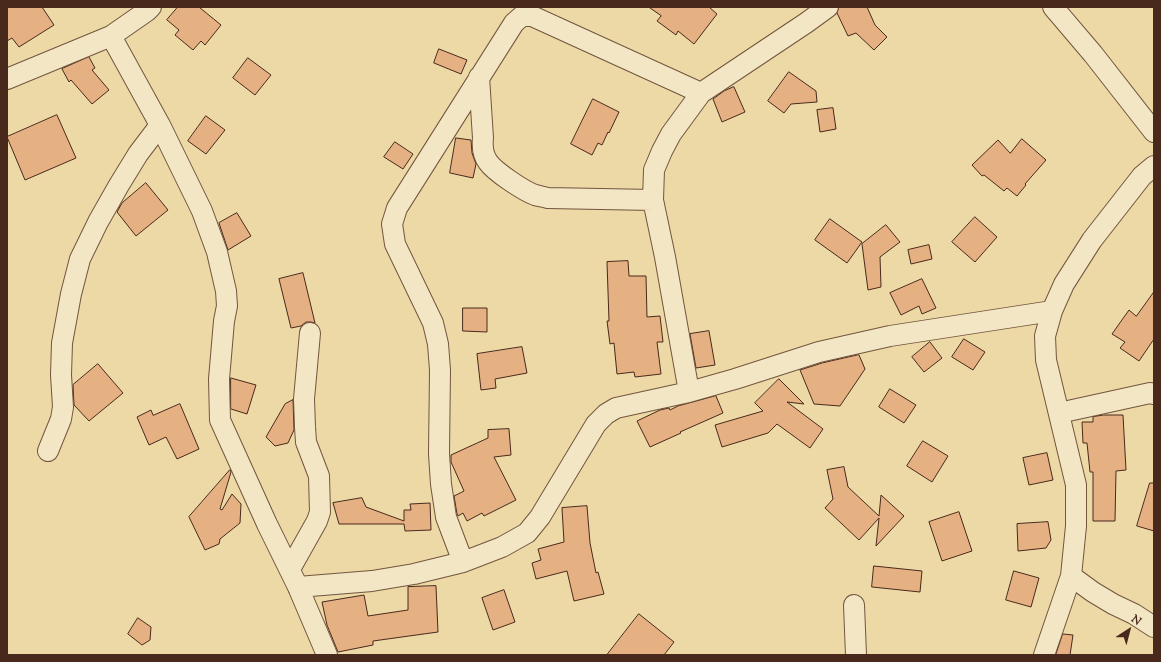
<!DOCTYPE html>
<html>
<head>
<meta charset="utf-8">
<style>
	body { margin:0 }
	#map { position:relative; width:1161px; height:662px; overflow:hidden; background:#ecd9a6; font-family:"Sorts Mill Goudy",serif }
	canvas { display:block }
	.frame { position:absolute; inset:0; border:8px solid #49291c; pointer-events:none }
	.north { position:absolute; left:1109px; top:610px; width:40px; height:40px; -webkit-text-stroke:3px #f3e6c5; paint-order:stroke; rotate:36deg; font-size:11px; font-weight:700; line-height:16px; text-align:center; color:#49291c }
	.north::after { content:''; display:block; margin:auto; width:14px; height:18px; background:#49291c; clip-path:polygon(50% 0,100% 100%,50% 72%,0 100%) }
</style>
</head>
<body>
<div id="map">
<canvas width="1161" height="662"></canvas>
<div class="frame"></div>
<div class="north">N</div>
</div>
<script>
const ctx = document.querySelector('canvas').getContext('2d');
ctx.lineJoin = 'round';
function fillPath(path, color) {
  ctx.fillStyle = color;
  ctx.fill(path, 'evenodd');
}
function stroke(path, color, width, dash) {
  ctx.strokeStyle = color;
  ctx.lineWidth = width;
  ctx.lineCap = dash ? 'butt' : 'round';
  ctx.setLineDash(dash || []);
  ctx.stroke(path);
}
const building = new Path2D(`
	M 7,7 L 42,7 L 54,25 L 19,47 L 12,38 L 7,41 Z
	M 178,7 L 199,7 L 221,25 L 205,45 L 201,41 L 193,50 L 175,35 L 179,30 L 167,20 Z
	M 649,7 L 709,7 L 717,14 L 694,44 L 678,31 L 676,35 L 657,21 L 661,16 Z
	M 839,7 L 867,7 L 875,25 L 887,37 L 874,50 L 856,33 L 848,36 L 837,13 Z
	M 439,49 L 467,60 L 461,74 L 434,63 Z
	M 89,57 L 95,68 L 92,70 L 109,90 L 92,104 L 71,80 L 69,82 L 62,69 Z
	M 248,58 L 271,75 L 255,95 L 233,78 Z
	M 789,72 L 816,91 L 817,102 L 791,104 L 784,113 L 768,101 Z
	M 734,87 L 745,112 L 722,122 L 713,99 L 724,91 Z
	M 593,99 L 619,112 L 609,133 L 608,132 L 602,145 L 598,143 L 592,155 L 571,144 Z
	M 833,108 L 836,129 L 820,132 L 817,110 Z
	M 57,115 L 76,158 L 25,180 L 7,137 Z
	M 206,116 L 225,130 L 206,154 L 188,141 Z
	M 456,138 L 471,140 L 472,153 L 476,164 L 473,178 L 450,173 Z
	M 1022,139 L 1046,160 L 1025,184 L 1026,185 L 1017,196 L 1007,188 L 1004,191 L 984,175 L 982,176 L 972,165 L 998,140 L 1010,153 Z
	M 395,142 L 413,154 L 403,169 L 384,157 Z
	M 146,183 L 168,210 L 136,236 L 117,212 L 122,203 Z
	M 237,213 L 251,236 L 228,250 L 219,223 Z
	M 975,217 L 997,237 L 975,262 L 952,242 Z
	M 830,219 L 862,242 L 847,263 L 815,240 Z
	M 886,225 L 900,242 L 880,257 L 881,287 L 868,290 L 862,244 Z
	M 929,245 L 932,259 L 911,264 L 908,250 Z
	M 628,261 L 629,276 L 646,276 L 647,317 L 660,316 L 663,342 L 657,342 L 661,374 L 635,377 L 634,372 L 617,374 L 614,343 L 610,344 L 607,321 L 609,321 L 607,262 Z
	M 303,273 L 315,323 L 311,322 L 306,322 L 301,326 L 291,328 L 279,279 Z
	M 922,279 L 936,308 L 922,314 L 919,306 L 901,315 L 890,293 Z
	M 1154,292 L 1154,339 L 1139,361 L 1120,348 L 1125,342 L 1112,334 L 1129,310 L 1136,316 Z
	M 463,308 L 487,308 L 487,332 L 463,331 Z
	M 709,331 L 715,365 L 696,368 L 690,334 Z
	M 964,339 L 985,352 L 973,370 L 952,357 Z
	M 930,342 L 942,358 L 924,372 L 912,357 Z
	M 522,347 L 527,373 L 495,379 L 496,388 L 481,390 L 477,354 Z
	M 859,355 L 865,369 L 840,406 L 814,404 L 800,370 L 822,363 Z
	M 98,364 L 123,393 L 89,421 L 74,405 L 73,385 Z
	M 231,378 L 256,385 L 247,414 L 231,409 Z
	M 779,379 L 804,404 L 787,402 L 823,429 L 810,448 L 777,424 L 768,433 L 722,447 L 715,425 L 763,411 L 755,403 Z
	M 890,389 L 916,405 L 904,423 L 879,407 Z
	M 716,396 L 723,413 L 680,432 L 681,433 L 650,447 L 637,421 L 660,410 L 669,408 L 670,410 L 678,406 Z
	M 293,400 L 294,430 L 288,443 L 275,446 L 266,437 L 285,404 Z
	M 180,404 L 199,449 L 177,459 L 166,437 L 149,445 L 137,417 L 151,410 L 153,415 Z
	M 1104,415 L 1123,415 L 1126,470 L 1116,471 L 1115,521 L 1093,521 L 1093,472 L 1090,472 L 1087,443 L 1083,443 L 1082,422 L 1093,422 L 1093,417 Z
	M 509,429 L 511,455 L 494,457 L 516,500 L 484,516 L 482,513 L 467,521 L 463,513 L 458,516 L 457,514 L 454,496 L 464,491 L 451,462 L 451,455 L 488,438 L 488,430 Z
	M 923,441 L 948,456 L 932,482 L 907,466 Z
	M 1047,453 L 1053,480 L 1029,485 L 1023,458 Z
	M 844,467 L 848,487 L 879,516 L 881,495 L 904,516 L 876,546 L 879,518 L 859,540 L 825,508 L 833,499 L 827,470 Z
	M 230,470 L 231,472 L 220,509 L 222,510 L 232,494 L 241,504 L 240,523 L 220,539 L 219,544 L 205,550 L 189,517 Z
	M 1150,483 L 1154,483 L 1154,531 L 1137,526 Z
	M 362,498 L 366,507 L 404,521 L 404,510 L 411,510 L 410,504 L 430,503 L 431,530 L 405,531 L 404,524 L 339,524 L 333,503 Z
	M 587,506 L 590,543 L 596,573 L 598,572 L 604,594 L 574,601 L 567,571 L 536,579 L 532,563 L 541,560 L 538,549 L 564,542 L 562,508 Z
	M 959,512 L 972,551 L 942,561 L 929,522 Z
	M 1048,522 L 1051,540 L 1046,548 L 1018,551 L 1017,524 Z
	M 874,566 L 922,571 L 920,592 L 872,587 Z
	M 1014,571 L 1039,578 L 1031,607 L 1006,600 Z
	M 436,586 L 438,632 L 373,641 L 373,645 L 338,652 L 327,625 L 322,602 L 364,595 L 368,616 L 408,610 L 408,587 Z
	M 504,590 L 515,622 L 493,630 L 482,598 Z
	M 639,614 L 674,642 L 664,655 L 607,655 Z
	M 138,618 L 151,627 L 150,640 L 142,645 L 128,634 Z
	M 1063,634 L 1073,635 L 1070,655 L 1056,655 Z`);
fillPath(building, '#e5b082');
stroke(building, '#49291c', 1);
const minor = new Path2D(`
	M 1053,7 L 1093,54 L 1154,132
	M 111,36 L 160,125 L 202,211 L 217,252 L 226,291 L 227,306 L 224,321 L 219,379 L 220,420 L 267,524 L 298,587 L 327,655
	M 479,77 L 483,138 C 482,147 483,155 488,162 C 495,172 524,191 535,195 C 539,196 544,197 548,198 L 653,200
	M 7,79 L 111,36 L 147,11 L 151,7
	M 689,392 L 665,257 L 653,200 L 654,170 L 662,151 L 671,134 L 701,93 L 806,23 L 828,7
	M 1059,413 L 1150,393 L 1154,394
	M 48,451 L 61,419 L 63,407 L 61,375 L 62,343 L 71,294 L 80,259 L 98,222 L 119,185 L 138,154 L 160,125
	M 463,562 L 446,517 L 441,484 L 439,454 L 440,370 L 438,344 L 433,323 L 395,244 L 392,224 L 397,208 L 514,23 L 522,16 L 532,16 L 701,93
	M 290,569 L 317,521 L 320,512 L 319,476 L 306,442 L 305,427 L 304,399 L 310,333
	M 1071,576 L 1093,592 L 1113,604 L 1134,614 L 1154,627
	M 298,587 L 372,581 L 414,574 L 463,562 L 502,547 L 527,533 L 540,517 L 596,424 L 606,414 L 616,408 L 689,392 L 735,379 L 819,352 L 890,336 L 1052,311
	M 854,605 L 856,655
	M 1044,655 L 1071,576 L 1076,526 L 1076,485 L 1046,360 L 1045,336 L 1052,311 L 1064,284 L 1092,240 L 1142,176 L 1154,166`);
stroke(minor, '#72553e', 22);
stroke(minor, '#f3e6c5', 20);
</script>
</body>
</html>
